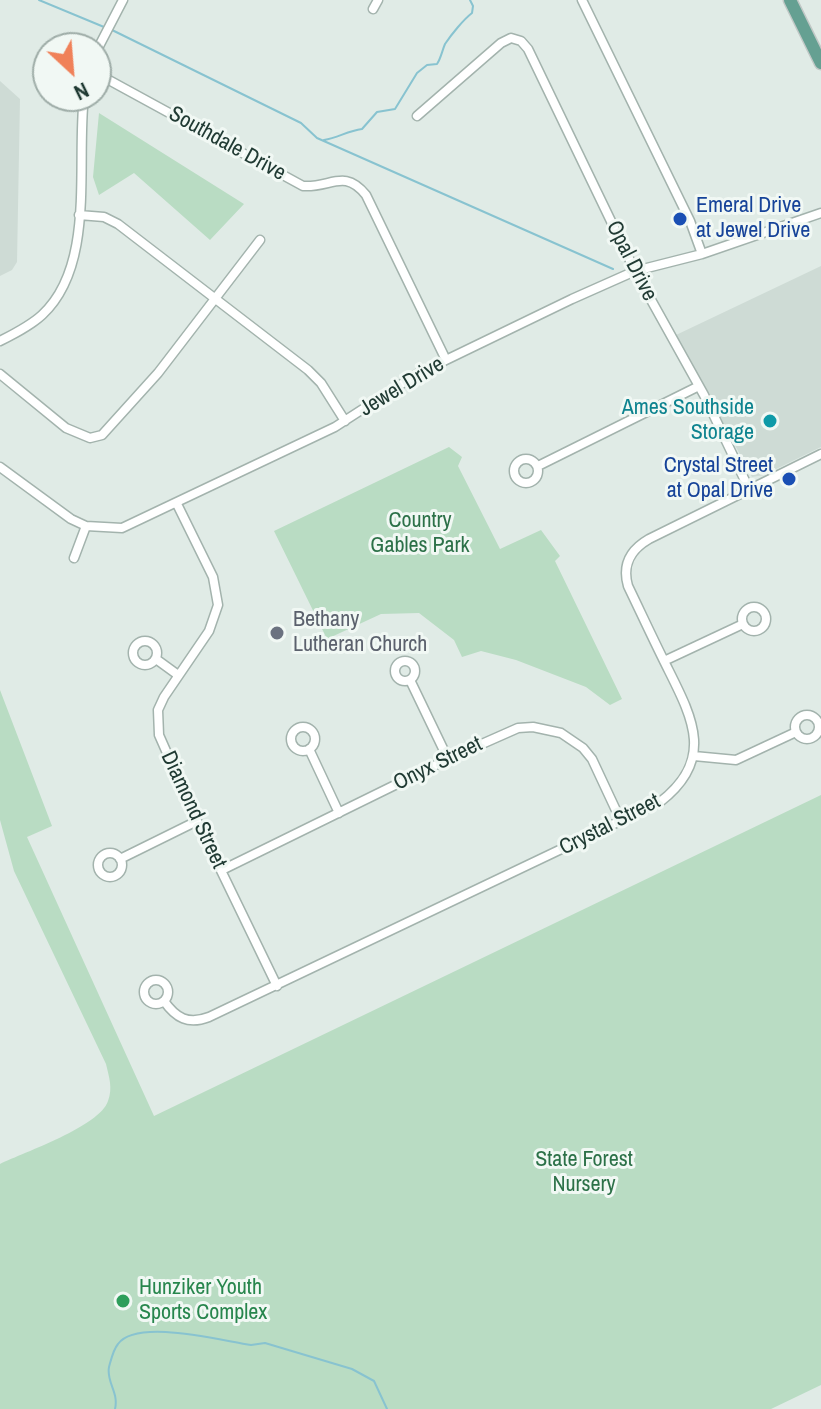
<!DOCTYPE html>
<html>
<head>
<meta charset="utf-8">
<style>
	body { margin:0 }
	#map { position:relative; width:821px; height:1409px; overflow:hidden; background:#e0ebe6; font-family:"Archivo Narrow",sans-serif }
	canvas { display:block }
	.north { position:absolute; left:32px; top:32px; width:80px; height:80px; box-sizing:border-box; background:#f1f8f4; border:2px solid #9eaca7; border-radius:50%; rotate:154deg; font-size:22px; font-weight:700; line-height:32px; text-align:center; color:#213b34 }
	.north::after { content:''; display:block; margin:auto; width:28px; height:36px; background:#f08159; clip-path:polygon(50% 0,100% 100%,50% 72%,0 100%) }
</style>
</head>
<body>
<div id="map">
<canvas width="821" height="1409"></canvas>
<div class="north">N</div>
</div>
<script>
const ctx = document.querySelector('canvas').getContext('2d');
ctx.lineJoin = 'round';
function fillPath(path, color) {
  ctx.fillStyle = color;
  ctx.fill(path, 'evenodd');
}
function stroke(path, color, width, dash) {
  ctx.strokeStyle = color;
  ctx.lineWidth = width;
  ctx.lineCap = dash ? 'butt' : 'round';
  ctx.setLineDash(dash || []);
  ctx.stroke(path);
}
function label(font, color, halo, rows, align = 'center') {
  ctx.font = font + ' "Archivo Narrow",sans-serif';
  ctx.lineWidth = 6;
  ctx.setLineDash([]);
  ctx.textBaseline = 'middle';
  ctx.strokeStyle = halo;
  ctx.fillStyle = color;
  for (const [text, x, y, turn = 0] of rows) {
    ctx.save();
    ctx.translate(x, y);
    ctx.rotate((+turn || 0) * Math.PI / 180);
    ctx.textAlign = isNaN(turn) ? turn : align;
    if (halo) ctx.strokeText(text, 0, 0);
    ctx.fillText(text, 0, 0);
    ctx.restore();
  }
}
fillPath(new Path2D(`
	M 0,81 L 20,99 L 17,262 L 12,270 L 0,276 Z
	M 821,266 L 821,447 L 764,475 L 752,477 L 676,335 Z`), '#cedbd5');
fillPath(new Path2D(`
	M 99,113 L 244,204 L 210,240 L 134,173 L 99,195 L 93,177 Z
	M 449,447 L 462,457 L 458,466 L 500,549 L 541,530 L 560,556 L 555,561 L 622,699 L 610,705 L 586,687 L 516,660 L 481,651 L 462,657 L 454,640 L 419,613 L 381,614 L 327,639 L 274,531 Z
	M 0,690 L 52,826 L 27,837 L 154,1116 L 821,795 L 821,1385 L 771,1409 L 0,1409 L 0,1164 C 25,1152 100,1126 108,1101 C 113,1088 109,1077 106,1064 L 14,871 L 0,820 Z`), '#b9dcc3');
stroke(new Path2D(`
	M 39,0 L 104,27
	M 110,29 L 301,123 L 317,138 L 613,269
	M 324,140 C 338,138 347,131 362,129 L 377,112 L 395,109 L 417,73 L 427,65 L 437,64 C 441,58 442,51 445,44 C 451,35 463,20 472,13 L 473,6 L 470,0
	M 115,1409 C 119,1392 106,1382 109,1367 C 111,1360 113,1350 118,1344 C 137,1318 222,1341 251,1345 L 265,1343 L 352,1369 L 374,1381 L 387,1409`), '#88c3d0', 2);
const street = new Path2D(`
	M 582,0 L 690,221 L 702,254
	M 373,9 L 378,0
	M 96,52 L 123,0
	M 96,73 L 303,186 C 331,188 344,168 366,195 L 446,360
	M 417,116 L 501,43 L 511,38 L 521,41 L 528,49 L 635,271 L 704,395 L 749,489
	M 79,215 L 104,217 L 118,224 L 308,370 L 321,383 L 345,421
	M 0,341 C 14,334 30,326 42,315 C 96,265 76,164 84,96
	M 0,374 L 66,428 L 90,438 L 102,435 L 158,373 L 260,240
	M514 471a12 12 0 1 1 24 0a12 12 0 1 1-24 0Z
	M 538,466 L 699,386
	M 0,467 L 71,519 L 86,526 L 122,528 L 335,427 L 417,374 L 572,299 L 635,271 L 702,254 L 821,213
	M 177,504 L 213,577 L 218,605 L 209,631 L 164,697 L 158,710 L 159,735 L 197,821 L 277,986
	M 74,558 L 86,526
	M742 619a12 12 0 1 1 24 0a12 12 0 1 1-24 0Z
	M133 653a12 12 0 1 1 24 0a12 12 0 1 1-24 0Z
	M 156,659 L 178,675
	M 664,661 L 743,624
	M395 671a10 10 0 1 1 20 0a10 10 0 1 1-20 0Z
	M 410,680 L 448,759
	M795 727a12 12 0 1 1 24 0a12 12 0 1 1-24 0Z
	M291 739a12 12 0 1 1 24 0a12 12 0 1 1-24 0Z
	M 309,749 L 339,813
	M 694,756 L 736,760 L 796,732
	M98 865a12 12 0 1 1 24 0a12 12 0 1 1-24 0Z
	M 120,859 L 197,821
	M 222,870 L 448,759 L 518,728 L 533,727 L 561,733 L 583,748 L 592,759 L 621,821
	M144 992a12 12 0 1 1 24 0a12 12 0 1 1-24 0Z
	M 164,1001 C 176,1018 188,1025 209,1017 L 660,802 C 716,759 692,717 666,665 C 653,639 641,613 628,586 C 622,565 630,550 649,539 L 821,454`);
const primary = new Path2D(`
	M 790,0 L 821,63`);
stroke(street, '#a3b3ad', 11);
stroke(primary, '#c1c8c6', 15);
stroke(street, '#fff', 8);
stroke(primary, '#65a092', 12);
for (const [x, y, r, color] of [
	[680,219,8,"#1a4fb4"],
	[770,421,8,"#0f9aa8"],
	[789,479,8,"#1a4fb4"],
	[277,633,8,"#6b7280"],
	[123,1301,8,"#2e9e5b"]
]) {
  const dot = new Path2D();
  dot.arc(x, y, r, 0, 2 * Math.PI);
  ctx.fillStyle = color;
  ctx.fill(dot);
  stroke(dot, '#f1f8f4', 3);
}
label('22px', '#213b34', '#f1f8f4', [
	["Southdale Drive",227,144,29],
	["Opal Drive",631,261,63],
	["Jewel Drive",402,387,-31],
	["Onyx Street",438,764,-26],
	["Diamond Street",193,810,65],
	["Crystal Street",610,825,-27]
]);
label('22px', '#164399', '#f1f8f4', [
	["Emeral Drive",696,206],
	["at Jewel Drive",696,231],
	["Crystal Street",773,466,"right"],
	["at Opal Drive",773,491,"right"]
], 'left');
label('22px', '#0d838f', '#f1f8f4', [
	["Ames Southside",754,408],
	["Storage",754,433]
], 'right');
label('22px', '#2c7148', '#f1f8f4', [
	["Country",420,521],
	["Gables Park",420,546],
	["State Forest",584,1160],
	["Nursery",584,1185]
]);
label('22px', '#5b616d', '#f1f8f4', [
	["Bethany",293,620],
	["Lutheran Church",293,645]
], 'left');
label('22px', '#27864d', '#f1f8f4', [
	["Hunziker Youth",139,1288],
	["Sports Complex",139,1313]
], 'left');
</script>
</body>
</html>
